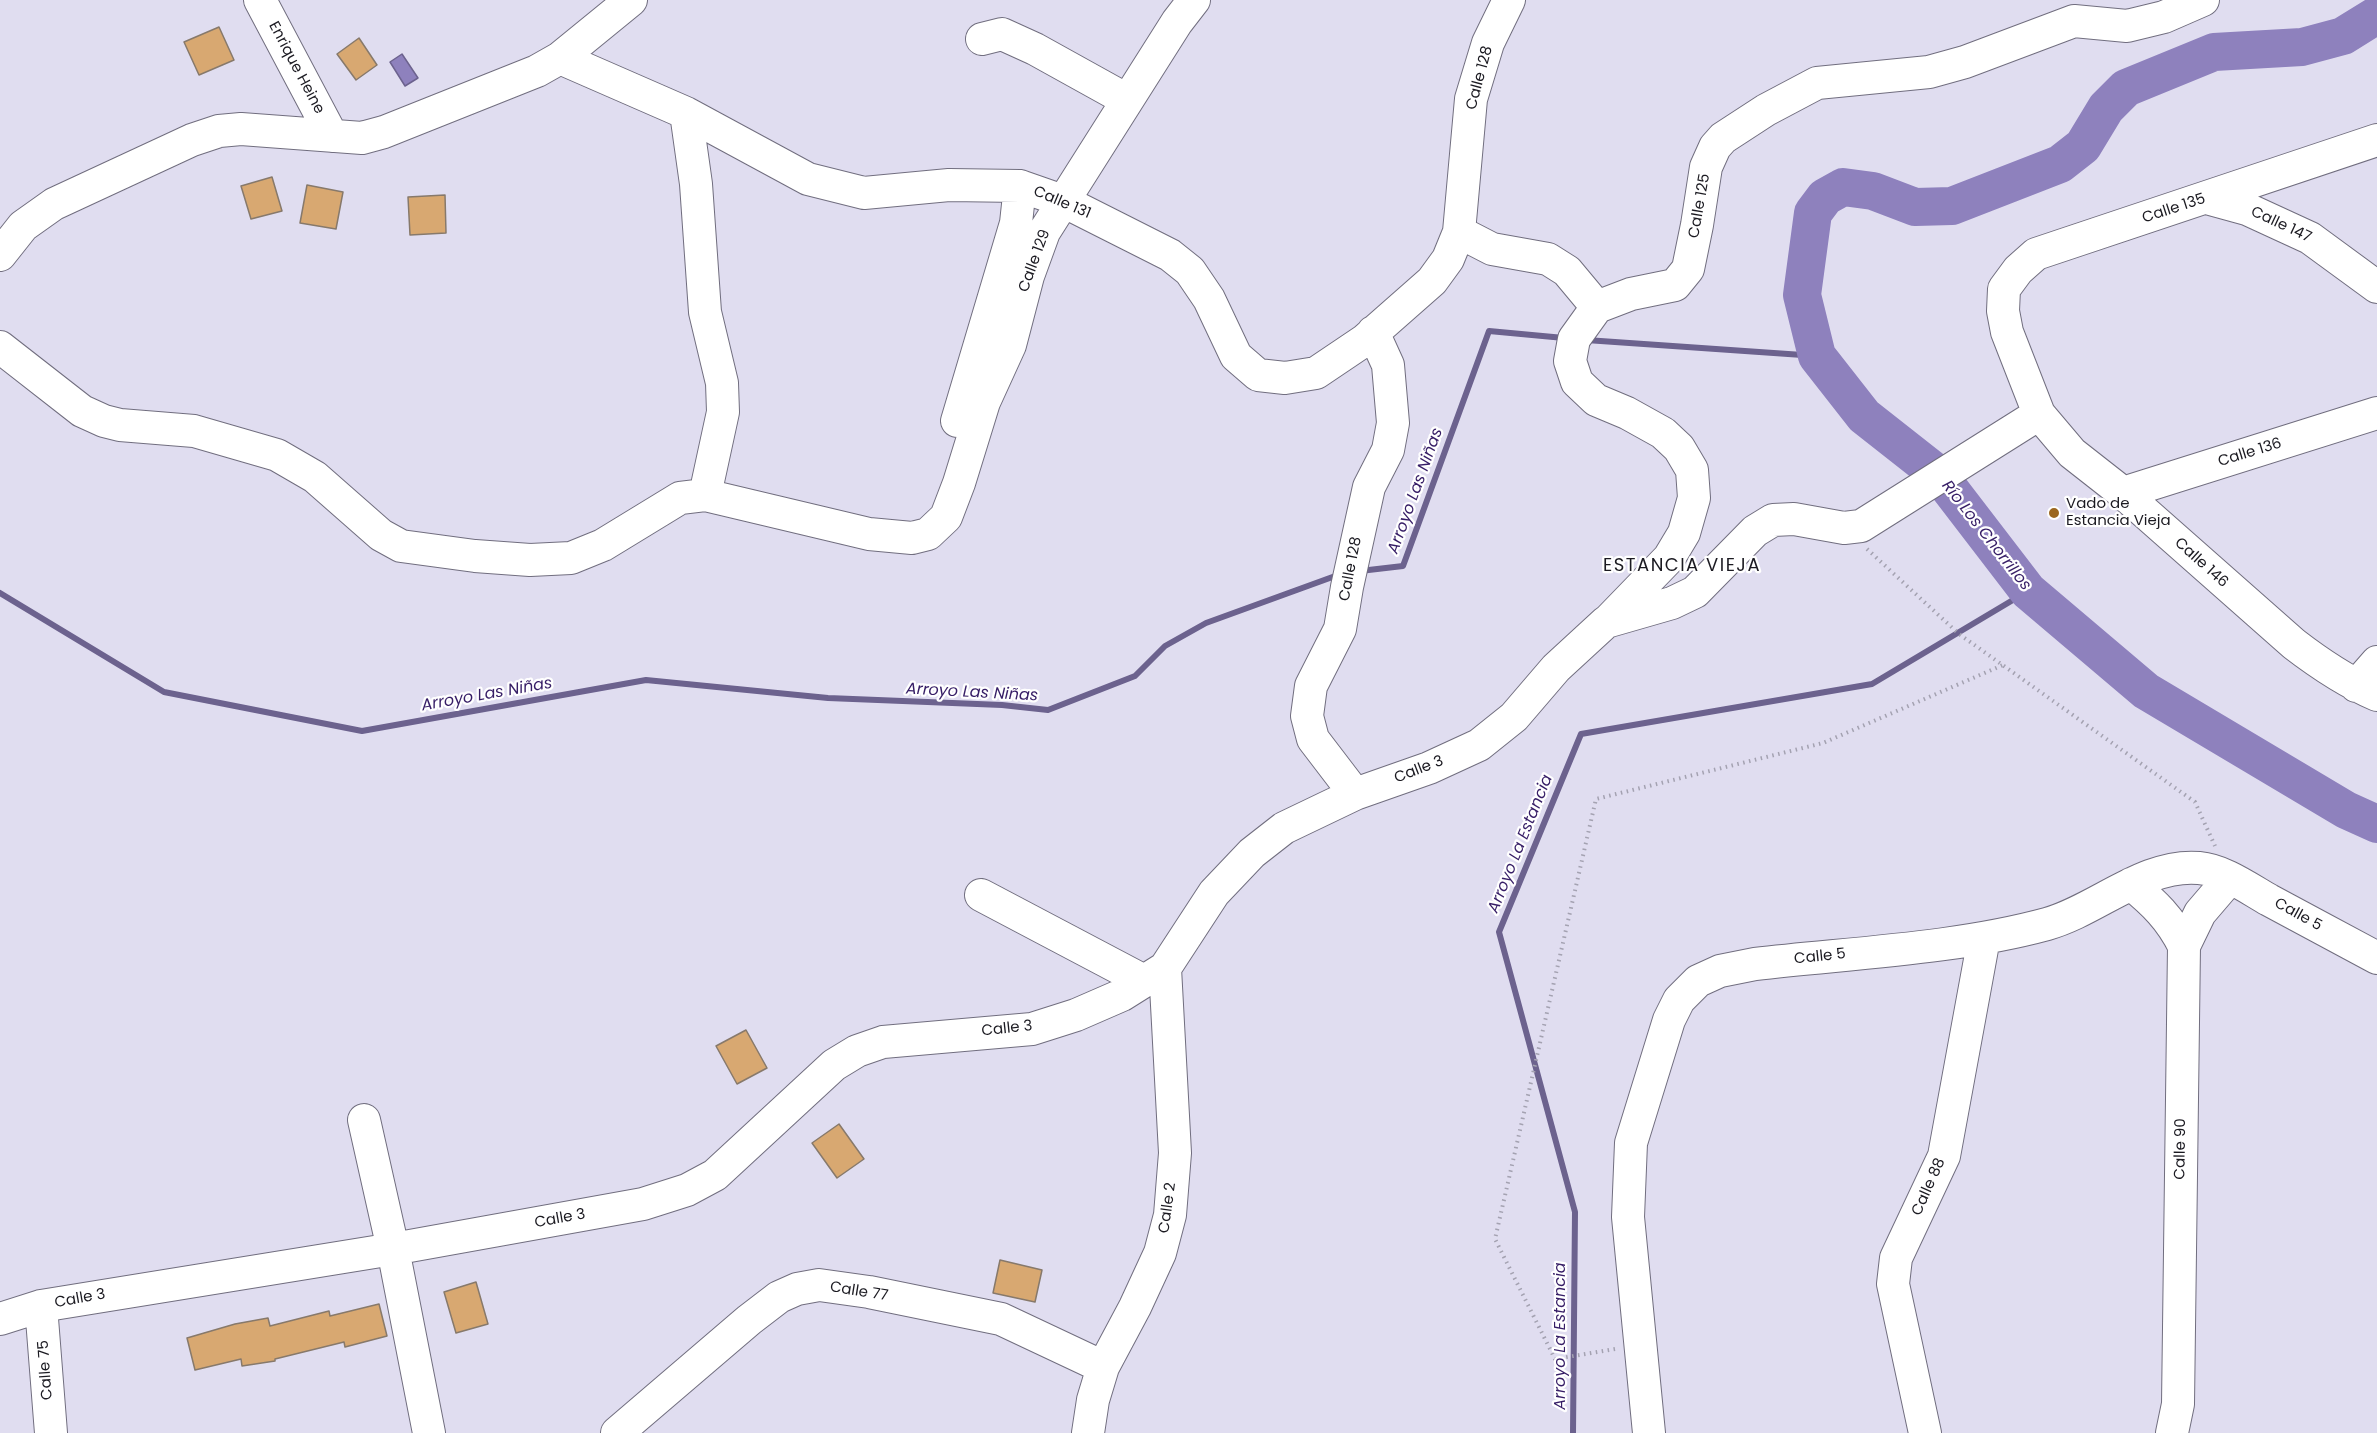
<!DOCTYPE html>
<html>
<head>
<meta charset="utf-8">
<style>
	body { margin:0 }
	canvas { display:block; background:#e0ddf0 }
</style>
</head>
<body>
<canvas width="2377" height="1433"></canvas>
<script>
const ctx = document.querySelector('canvas').getContext('2d');
ctx.lineJoin = 'round';
function fillPath(path, color) {
  ctx.fillStyle = color;
  ctx.fill(path, 'evenodd');
}
function stroke(path, color, width, dash) {
  ctx.strokeStyle = color;
  ctx.lineWidth = width;
  ctx.lineCap = dash ? 'butt' : 'round';
  ctx.setLineDash(dash || []);
  ctx.stroke(path);
}
function label(font, color, halo, rows, align = 'center') {
  ctx.font = font + ' Poppins,sans-serif';
  ctx.lineWidth = 4.5;
  ctx.setLineDash([]);
  ctx.textBaseline = 'middle';
  ctx.strokeStyle = halo;
  ctx.fillStyle = color;
  for (const [text, x, y, turn = 0] of rows) {
    ctx.save();
    ctx.translate(x, y);
    ctx.rotate((+turn || 0) * Math.PI / 180);
    ctx.textAlign = isNaN(turn) ? turn : align;
    if (halo) ctx.strokeText(text, 0, 0);
    ctx.fillText(text, 0, 0);
    ctx.restore();
  }
}
const water = new Path2D(`
	M 402,54 L 418,78 L 405,86 L 390,62 Z`);
fillPath(water, '#8e81bd');
stroke(water, '#6c628e', 1.5);
stroke(new Path2D(`
	M 1586,340 L 1817,356
	M 1360,571 L 1403,566 L 1489,331 L 1564,338
	M 0,593 L 164,692 L 362,731 L 646,680 L 828,698 L 1002,705 L 1048,710 L 1135,676 L 1165,646 L 1206,623 L 1338,575
	M 1573,1433 L 1575,1212 L 1499,932 L 1581,734 L 1872,684 L 2028,591`), '#6c628e', 6);
stroke(new Path2D(`
	M 2377,15 L 2343,36 L 2302,47 L 2214,52 L 2126,88 L 2106,108 L 2083,146 L 2060,164 L 1952,206 L 1915,207 L 1873,191 L 1843,187 L 1825,197 L 1813,213 L 1802,295 L 1817,356 L 1864,416 L 1939,475 L 2028,591 L 2146,691 L 2346,810 L 2377,824`), '#8e81bd', 38);
const building = new Path2D(`
	M 219,27 L 234,60 L 199,75 L 184,42 Z
	M 359,38 L 377,65 L 356,80 L 337,54 Z
	M 272,177 L 282,211 L 251,219 L 241,186 Z
	M 307,185 L 343,192 L 336,229 L 300,223 Z
	M 445,195 L 446,233 L 410,235 L 408,197 Z
	M 746,1030 L 767,1068 L 737,1084 L 716,1046 Z
	M 839,1124 L 864,1159 L 837,1178 L 812,1143 Z
	M 1000,1260 L 1042,1270 L 1035,1302 L 993,1293 Z
	M 476,1282 L 488,1324 L 456,1333 L 444,1292 Z
	M 379,1304 L 387,1336 L 345,1347 L 344,1342 L 275,1359 L 275,1361 L 242,1366 L 241,1359 L 195,1370 L 187,1338 L 235,1324 L 268,1318 L 270,1326 L 329,1311 L 330,1316 Z`);
fillPath(building, '#d8a871');
stroke(building, '#87796b', 1.5);
const minor = new Path2D(`
	M 260,0 L 332,136
	M 982,39 L 1002,34 L 1035,49 L 1127,100
	M 560,58 L 686,113 L 808,179 L 864,193 L 949,185 L 1020,186 L 1063,201 L 1170,255 L 1190,271 L 1209,299 L 1236,356 L 1258,375 L 1285,378 L 1316,373 L 1365,340 L 1432,281 L 1448,259 L 1459,232 L 1471,99 L 1488,43 L 1509,0
	M 686,113 L 696,184 L 705,312 L 722,383 L 723,412 L 705,495
	M 2377,140 L 2036,254 L 2018,270 L 2004,289 L 2003,311 L 2007,332 L 2039,414 L 2072,453 L 2123,493 L 2294,644 C 2320,664 2347,682 2377,695
	M 2207,198 L 2247,209 L 2310,238 L 2377,287
	M 1459,232 L 1492,249 L 1548,259 L 1567,271 L 1597,307
	M 0,255 L 23,226 L 54,204 L 192,140 L 219,131 L 241,129 L 362,138 L 384,132 L 537,71 L 560,58 L 631,0
	M 0,347 L 82,411 L 104,421 L 120,425 L 194,431 L 277,455 L 315,477 L 381,535 L 401,546 L 475,556 L 530,560 L 571,558 L 603,545 L 680,498 L 705,495 L 869,534 L 912,538 L 928,534 L 946,517 L 959,483 L 984,402 L 1010,345 L 1028,276 L 1044,232 L 1177,22 L 1194,0
	M 957,421 L 1016,223 L 1020,186
	M 2123,493 L 2377,413
	M 1607,622 L 1669,558 L 1684,533 L 1694,498 L 1692,470 L 1679,448 L 1663,433 L 1627,413 L 1596,400 L 1577,382 L 1570,361 L 1574,339 L 1597,307 L 1631,294 L 1675,285 L 1688,269 L 1697,225 L 1706,167 L 1715,147 L 1723,138 L 1766,110 L 1817,83 L 1929,72 L 1965,62 L 2074,21 L 2127,26 L 2164,17 L 2203,0
	M 2356,686 L 2377,662
	M 1355,794 L 1313,739 L 1307,716 L 1311,686 L 1340,629 L 1347,587 L 1369,487 L 1388,450 L 1393,423 L 1388,365 L 1373,332
	M 2131,884 C 2154,903 2170,918 2184,946
	M 981,895 L 1144,981
	M 364,1120 L 393,1249 L 429,1433
	M 41,1306 L 51,1433
	M 0,1319 L 41,1306 L 393,1249 L 643,1204 L 687,1190 L 715,1175 L 834,1065 L 857,1051 L 883,1042 L 1032,1029 L 1076,1015 L 1122,995 L 1165,968 L 1214,893 L 1252,853 L 1284,828 L 1355,794 L 1429,768 L 1479,745 L 1514,717 L 1556,668 L 1606,622 L 1672,603 L 1695,592 L 1755,531 L 1773,520 L 1794,519 L 1844,528 L 1861,526 L 2039,414
	M 617,1433 L 749,1320 L 779,1297 L 797,1289 L 819,1285 L 869,1292 L 1001,1319 L 1103,1367
	M 1088,1433 L 1093,1400 L 1103,1367 L 1135,1307 L 1160,1253 L 1170,1215 L 1175,1153 L 1165,968
	M 1649,1433 L 1628,1217 L 1631,1143 L 1669,1020 L 1679,1000 L 1698,981 L 1720,971 L 1755,964 C 1850,953 1955,949 2047,924 C 2097,910 2145,863 2199,868 C 2223,870 2248,888 2269,900 C 2305,919 2341,939 2377,958
	M 1925,1433 L 1893,1284 L 1896,1258 L 1944,1156 L 1984,938
	M 2172,1433 L 2178,1404 L 2184,946 L 2200,913 L 2230,878`);
stroke(minor, '#716e7f', 34);
stroke(new Path2D(`
	M 1867,549 L 1959,634 L 2195,802 L 2215,846
	M 1615,1349 L 1555,1359 L 1495,1239 L 1596,799 L 1823,743 L 2003,665`), '#a4a2b1', 4, [1.5, 4.5]);
stroke(minor, '#fff', 32);
for (const [x, y, r, color] of [
	[2054,513,6,"#9b661e"]
]) {
  const dot = new Path2D();
  dot.arc(x, y, r, 0, 2 * Math.PI);
  ctx.fillStyle = color;
  ctx.fill(dot);
  stroke(dot, '#fff', 2);
}
label('15px', '#1b1a21', '#fff', [
	["Enrique Heine",296,68,62],
	["Calle 128",1480,78,-75],
	["Calle 131",1062,203,23],
	["Calle 125",1700,206,-80],
	["Calle 135",2174,209,-18],
	["Calle 147",2281,225,25],
	["Calle 129",1035,261,-70],
	["Calle 136",2250,453,-17],
	["Calle 146",2201,563,42],
	["Calle 128",1351,569,-79],
	["Calle 3",1419,770,-21],
	["Calle 5",2298,915,29],
	["Calle 5",1820,957,-6],
	["Calle 3",1007,1029,-6],
	["Calle 90",2181,1149,-89],
	["Calle 88",1929,1187,-66],
	["Calle 2",1168,1208,-82],
	["Calle 3",560,1219,-10],
	["Calle 77",859,1292,9],
	["Calle 3",80,1299,-10],
	["Calle 75",46,1370,-94]
]);
label('15px', '#1b1a21', '#fff', [
	["Vado de",2066,504],
	["Estancia Vieja",2066,521]
], 'left');
label('italic 16px', '#361d66', '#fff', [
	["Arroyo Las Niñas",1416,491,-70],
	["Río Los Chorrillos",1986,536,52],
	["Arroyo Las Niñas",972,693,3],
	["Arroyo Las Niñas",487,695,-10],
	["Arroyo La Estancia",1521,844,-68],
	["Arroyo La Estancia",1561,1336,-90]
]);
ctx.letterSpacing = '1.5px';
label('18px', '#1b1a21', '#fff', [
	["ESTANCIA VIEJA",1682,566]
]);
ctx.letterSpacing = '0px';
</script>
</body>
</html>
